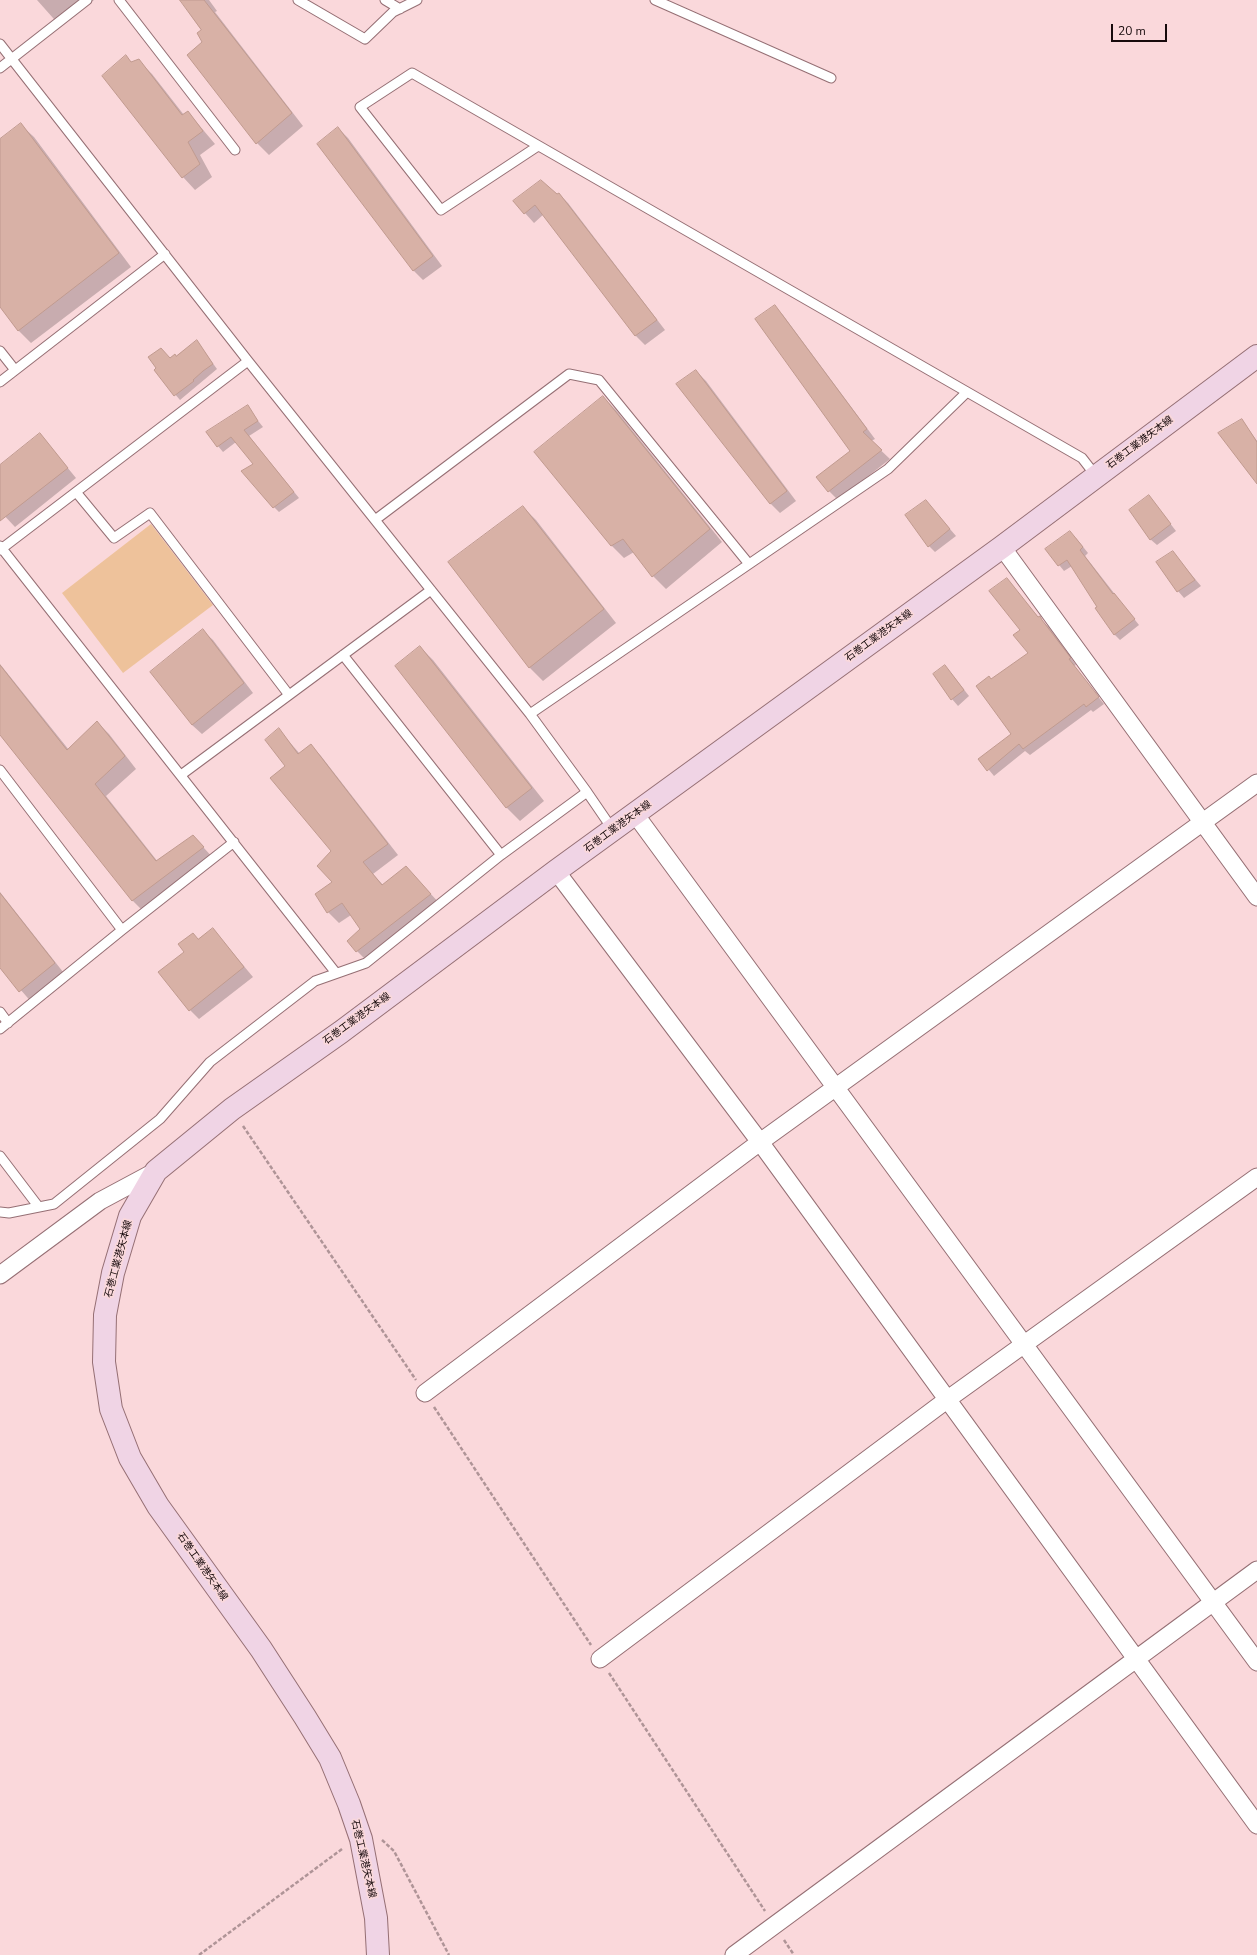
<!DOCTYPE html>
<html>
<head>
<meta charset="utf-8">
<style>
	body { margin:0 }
	#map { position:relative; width:1257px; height:1955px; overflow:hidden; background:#fad8db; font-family:"Nunito Sans",sans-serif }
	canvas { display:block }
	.scale { position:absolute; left:1111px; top:24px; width:56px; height:18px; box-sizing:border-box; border:2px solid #170a0c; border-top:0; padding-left:5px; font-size:12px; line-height:14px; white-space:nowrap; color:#170a0c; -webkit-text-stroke:3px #fad8db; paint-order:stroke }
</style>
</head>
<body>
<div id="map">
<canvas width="1257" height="1955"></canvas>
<div class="scale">20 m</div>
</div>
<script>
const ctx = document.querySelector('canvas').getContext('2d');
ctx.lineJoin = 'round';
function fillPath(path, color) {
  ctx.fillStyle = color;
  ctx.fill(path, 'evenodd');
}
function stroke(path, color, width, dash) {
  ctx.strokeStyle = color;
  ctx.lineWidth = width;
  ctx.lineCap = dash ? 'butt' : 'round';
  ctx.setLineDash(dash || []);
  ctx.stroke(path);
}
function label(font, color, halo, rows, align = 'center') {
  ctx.font = font + ' "Nunito Sans","Noto Sans JP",sans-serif';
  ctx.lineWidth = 3.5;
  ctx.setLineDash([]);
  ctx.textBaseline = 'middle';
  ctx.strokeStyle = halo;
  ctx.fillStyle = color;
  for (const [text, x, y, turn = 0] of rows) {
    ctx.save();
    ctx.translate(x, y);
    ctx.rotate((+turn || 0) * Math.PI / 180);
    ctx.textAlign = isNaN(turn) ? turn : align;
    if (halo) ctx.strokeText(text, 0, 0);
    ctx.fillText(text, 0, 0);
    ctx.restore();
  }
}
fillPath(new Path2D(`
	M 151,524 L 213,605 L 123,673 L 62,593 Z`), '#eec29b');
fillPath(new Path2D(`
	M 37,0 L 94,0 L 61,27 Z
	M 181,0 L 209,0 L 217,11 L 215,12 L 303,126 L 269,155 L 257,143 L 203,42 L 203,30 Z
	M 139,61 L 152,74 L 184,115 L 188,112 L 215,144 L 200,155 L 212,177 L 195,190 L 183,177 L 132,63 Z
	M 21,125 L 34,137 L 131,267 L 31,343 L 18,330 L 0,306 L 0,141 Z
	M 338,128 L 348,138 L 442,266 L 423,280 L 414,271 L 318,144 Z
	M 559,194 L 568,203 L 665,330 L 645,345 L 636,336 L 544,214 L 534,223 L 514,201 Z
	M 775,307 L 783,315 L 875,439 L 871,441 L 890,459 L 838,500 L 829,491 L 852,451 Z
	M 201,347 L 217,369 L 180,400 L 155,371 L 170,359 Z
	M 696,371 L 706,381 L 796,501 L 780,513 L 770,503 Z
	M 603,397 L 616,410 L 722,542 L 666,589 L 653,576 L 634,552 L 624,558 L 611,545 Z
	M 247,407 L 263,427 L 249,436 L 299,498 L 279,512 L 274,507 L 255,464 L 236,442 L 223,452 L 207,433 Z
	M 1242,420 L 1257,441 L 1257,483 Z
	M 40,434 L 76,478 L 15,527 L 0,511 L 0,466 Z
	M 1149,496 L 1176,531 L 1157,545 L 1150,539 Z
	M 523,507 L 536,520 L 616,623 L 543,681 L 530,668 L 449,563 Z
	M 932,508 L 956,536 L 935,552 L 929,546 Z
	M 1076,538 L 1088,553 L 1085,556 L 1139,625 L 1120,640 L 1114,634 L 1072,566 L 1064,571 L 1047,550 Z
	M 1173,553 L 1201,586 L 1184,598 L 1178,591 Z
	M 1007,580 L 1039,618 L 1049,627 L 1076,665 L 1074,666 L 1104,704 L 1093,712 L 1091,710 L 1030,755 L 1025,751 L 994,776 L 980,759 L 1012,734 L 992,680 L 1030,653 L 1021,631 Z
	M 203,631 L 213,640 L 253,693 L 202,734 L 192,725 Z
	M 420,647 L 433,660 L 544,801 L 520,821 L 507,808 L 396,666 Z
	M 0,664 L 69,750 L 97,722 L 109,734 L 136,769 L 106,796 L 158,862 L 193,836 L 215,860 L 145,913 L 133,901 L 0,734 Z
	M 951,673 L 969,696 L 958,706 L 952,699 Z
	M 279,730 L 300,754 L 310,745 L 321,756 L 398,855 L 373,874 L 383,885 L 406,867 L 441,905 L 368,962 L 357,951 L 361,930 L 351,915 L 339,923 L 328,912 L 333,882 L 332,851 L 286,766 Z
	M 0,892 L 67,977 L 33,1004 L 0,966 Z
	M 213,929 L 253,977 L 199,1019 L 190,1010 L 199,940 Z`), '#0003');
const building = new Path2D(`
	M 180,0 L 204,0 L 292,113 L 256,144 L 187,55 L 202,42 L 197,33 L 201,30 Z
	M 126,55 L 131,62 L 139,59 L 182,115 L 188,111 L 203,131 L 188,142 L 200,164 L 182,178 L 102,76 Z
	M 21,123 L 119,253 L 18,331 L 0,307 L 0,139 Z
	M 338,127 L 433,256 L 413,271 L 317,144 Z
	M 541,180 L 557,194 L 559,193 L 657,320 L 635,336 L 535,205 L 524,214 L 513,201 Z
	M 775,305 L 867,429 L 863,432 L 882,450 L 828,492 L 816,477 L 850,451 L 755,319 Z
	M 197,340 L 213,364 L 203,371 L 193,380 L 194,381 L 174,396 L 154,370 L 156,368 L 148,357 L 161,348 L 170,358 L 175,354 L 176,356 Z
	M 696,370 L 787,491 L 770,504 L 676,384 Z
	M 603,396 L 710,529 L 652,577 L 623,539 L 611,546 L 534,452 Z
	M 248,405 L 258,421 L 244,430 L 294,492 L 273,508 L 241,471 L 253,464 L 231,437 L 217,447 L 206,432 Z
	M 1242,419 L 1257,442 L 1257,484 L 1218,433 Z
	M 40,433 L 68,468 L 0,521 L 0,465 Z
	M 1149,495 L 1171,524 L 1150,540 L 1129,510 Z
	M 926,500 L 950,529 L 928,547 L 905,515 Z
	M 523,506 L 604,609 L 529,668 L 448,562 Z
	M 1070,531 L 1083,547 L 1080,550 L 1113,594 L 1114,593 L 1135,619 L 1114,635 L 1095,608 L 1097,607 L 1067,560 L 1058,566 L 1045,549 Z
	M 1173,551 L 1195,580 L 1177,592 L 1156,562 Z
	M 1007,578 L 1038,617 L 1040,616 L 1042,620 L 1071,658 L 1069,659 L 1099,697 L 1086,707 L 1084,704 L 1023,749 L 1019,744 L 987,771 L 978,759 L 1011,734 L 976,686 L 989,676 L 991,679 L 1028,653 L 1013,635 L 1020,630 L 989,591 Z
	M 203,629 L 244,683 L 192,725 L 150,672 Z
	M 420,646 L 532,788 L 506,808 L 395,666 Z
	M 0,665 L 67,750 L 97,721 L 125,756 L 95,784 L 156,861 L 193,835 L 204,847 L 132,901 L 0,735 Z
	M 945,665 L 964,690 L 951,700 L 933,674 Z
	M 279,728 L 298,754 L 311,744 L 388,844 L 363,862 L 382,885 L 406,866 L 431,894 L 356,952 L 347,941 L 360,929 L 342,903 L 327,913 L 315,894 L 332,882 L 317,866 L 331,851 L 270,778 L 285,766 L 265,740 Z
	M 0,893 L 55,963 L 19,992 L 0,968 Z
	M 213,928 L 244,967 L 189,1011 L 158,972 L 184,952 L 178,944 L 193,933 L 198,939 Z`);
fillPath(building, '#d8b1a6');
stroke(building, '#c09a8f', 1);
const service = new Path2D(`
	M 119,0 L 235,150
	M 298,0 L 365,39 L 393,12 L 417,0
	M 385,0 L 400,9
	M 655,0 L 831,78
	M 0,44 L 248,361 L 530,714 L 587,792 L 501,855 L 366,963 L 315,981 L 210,1062 L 160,1119 L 54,1204 L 9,1213 L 0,1212
	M 0,68 L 87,0
	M 538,146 L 441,210 L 360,107 L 412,73 L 1082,458 L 1096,476
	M 0,351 L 15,370
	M 0,382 L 165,254
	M 76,492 L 114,538 L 150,513 L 289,695
	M 375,520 L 569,374 L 599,380 L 749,564
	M 0,546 L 336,973
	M 0,550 L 248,361
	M 343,655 L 501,855
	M 530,714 L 888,469 L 967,392
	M 0,770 L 122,930
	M 181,775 L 431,590
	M 587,792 L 613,830
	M 0,1012 L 8,1023
	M 0,1029 L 122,930 L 234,842
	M 0,1156 L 38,1206`);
const minor = new Path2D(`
	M 1002,547 L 1257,897
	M 635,814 L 1257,1662
	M 556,871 L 760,1142 L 1257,1825
	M 0,1275 L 100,1201 L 156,1171
	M 425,1393 L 760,1142 L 1257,783
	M 600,1659 L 948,1399 L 1257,1177
	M 734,1955 L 1257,1570`);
const secondary = new Path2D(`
	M 378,1955 L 376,1918 L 361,1839 L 349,1804 L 330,1758 L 305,1717 L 261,1649 L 158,1506 L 130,1458 L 111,1409 L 104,1362 L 105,1315 L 113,1273 L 130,1216 L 156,1171 L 232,1109 L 341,1032 L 556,871 L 1002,547 L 1257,356`);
stroke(service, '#956f74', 11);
stroke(minor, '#956f74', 19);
stroke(secondary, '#956f74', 24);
stroke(new Path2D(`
	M 243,1126 L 416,1380
	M 434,1407 L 591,1645
	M 609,1673 L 765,1911
	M 382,1840 L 394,1851 L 449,1955
	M 784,1940 L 794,1955
	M 199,1955 L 342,1849`), '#af9497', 2.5, [4, 2]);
stroke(service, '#fff', 9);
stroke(minor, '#fff', 17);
stroke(secondary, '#f0d4e5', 22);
label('10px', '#170a0c', '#fad8db', [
	["石巻工業港矢本線",1140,443,-37],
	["石巻工業港矢本線",879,636,-36],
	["石巻工業港矢本線",618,827,-36],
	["石巻工業港矢本線",357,1019,-36],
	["石巻工業港矢本線",119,1259,-75],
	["石巻工業港矢本線",202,1567,55],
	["石巻工業港矢本線",363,1859,77]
]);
</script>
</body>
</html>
